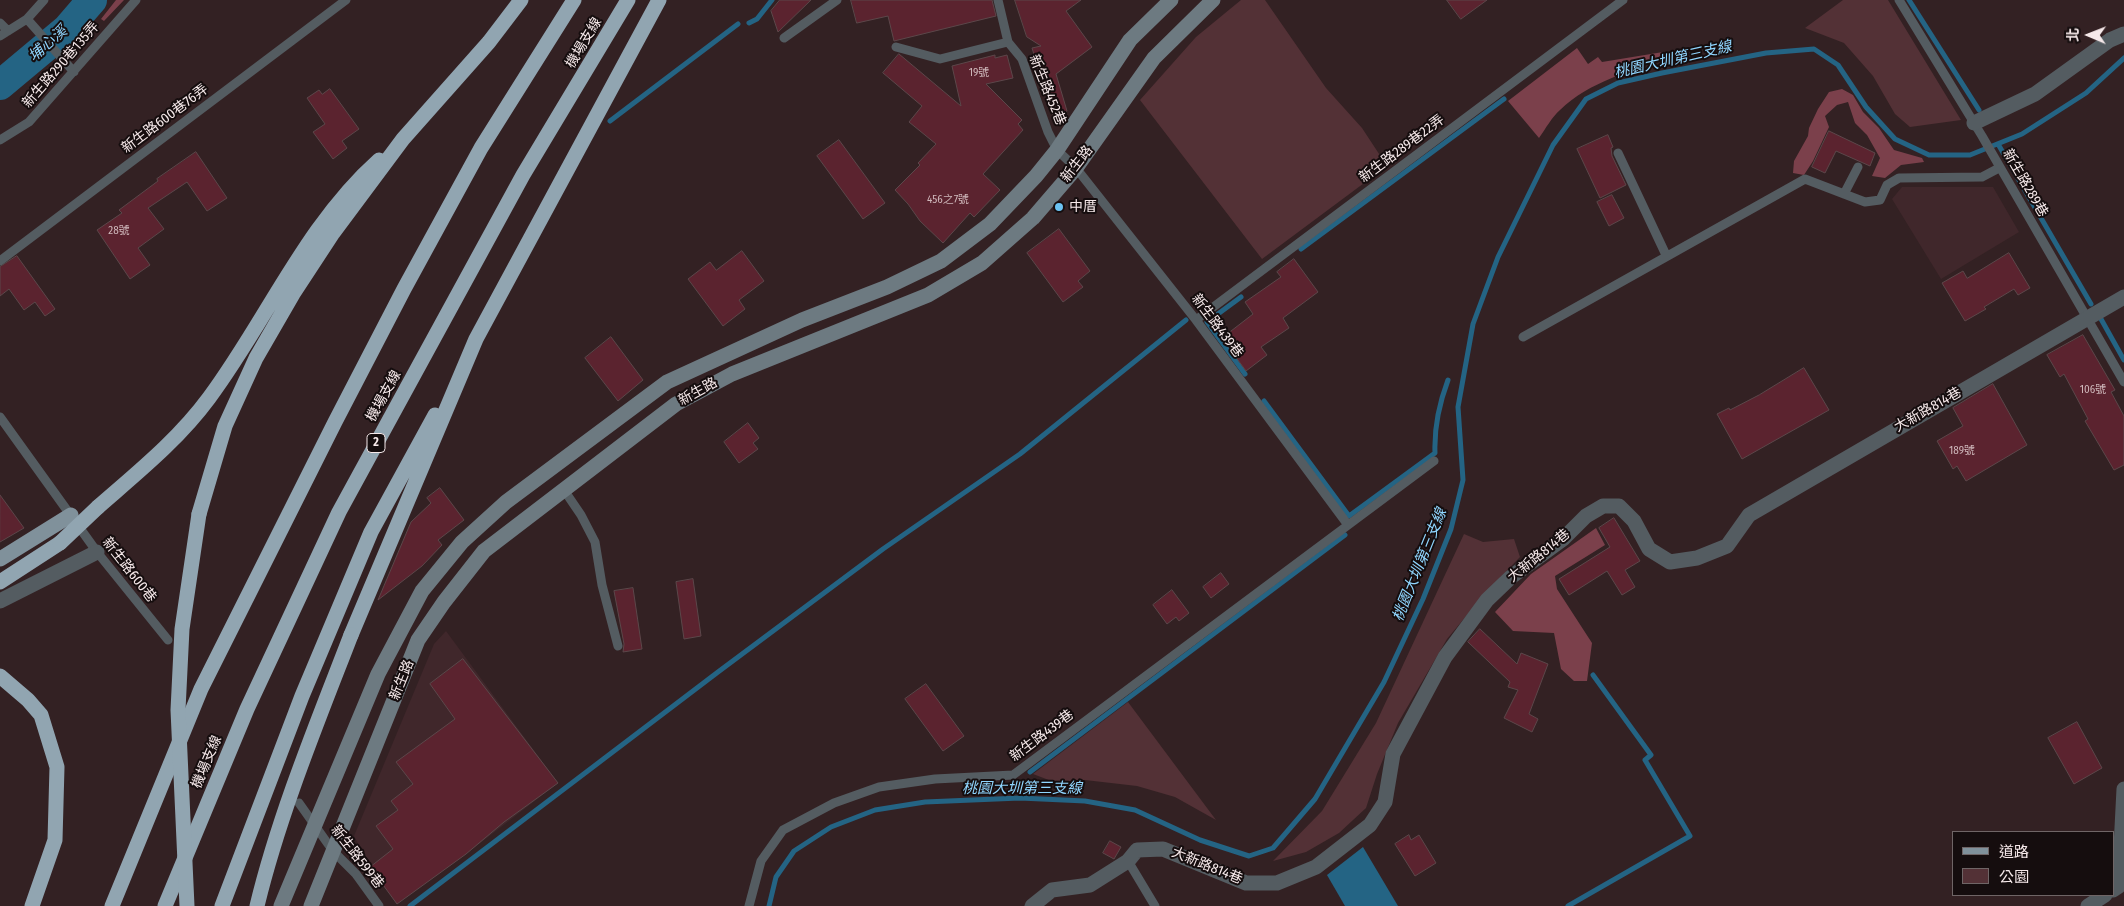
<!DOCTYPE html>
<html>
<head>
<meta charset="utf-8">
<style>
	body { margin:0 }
	#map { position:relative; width:2124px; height:906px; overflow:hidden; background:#332123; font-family:"Fira Sans Condensed","Noto Sans TC",sans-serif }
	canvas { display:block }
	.legend { position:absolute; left:1952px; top:831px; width:162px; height:65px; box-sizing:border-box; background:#150d0e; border:1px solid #6f6566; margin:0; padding:6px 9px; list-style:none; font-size:15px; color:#f6e9ea }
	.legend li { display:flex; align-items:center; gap:10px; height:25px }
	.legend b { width:25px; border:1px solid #6f6566 }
	.north { position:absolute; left:2064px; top:10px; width:50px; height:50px; -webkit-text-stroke:4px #150d0e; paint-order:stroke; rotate:271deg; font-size:14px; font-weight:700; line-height:20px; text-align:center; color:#f6e9ea }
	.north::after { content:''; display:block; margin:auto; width:18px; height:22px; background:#f6e9ea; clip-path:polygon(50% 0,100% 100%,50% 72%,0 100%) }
</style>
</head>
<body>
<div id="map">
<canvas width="2124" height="906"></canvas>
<ul class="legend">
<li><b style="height:6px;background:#80919b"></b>道路</li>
<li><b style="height:14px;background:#533136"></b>公園</li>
</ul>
<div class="north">北</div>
</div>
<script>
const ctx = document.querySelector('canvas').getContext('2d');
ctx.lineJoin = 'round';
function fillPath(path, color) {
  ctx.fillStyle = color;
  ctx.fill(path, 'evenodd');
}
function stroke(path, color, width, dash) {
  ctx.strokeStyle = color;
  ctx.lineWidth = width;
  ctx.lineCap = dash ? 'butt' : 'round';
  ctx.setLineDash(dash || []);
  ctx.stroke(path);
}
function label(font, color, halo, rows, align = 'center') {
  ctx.font = font + ' "Fira Sans Condensed","Noto Sans TC",sans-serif';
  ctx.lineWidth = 4;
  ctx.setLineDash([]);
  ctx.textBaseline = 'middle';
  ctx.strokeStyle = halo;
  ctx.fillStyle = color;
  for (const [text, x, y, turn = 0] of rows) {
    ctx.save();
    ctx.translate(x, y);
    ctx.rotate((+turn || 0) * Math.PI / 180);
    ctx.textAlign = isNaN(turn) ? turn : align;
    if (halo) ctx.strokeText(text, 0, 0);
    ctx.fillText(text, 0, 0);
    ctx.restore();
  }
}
fillPath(new Path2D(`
	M 1902,187 L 1993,187 L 2019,232 L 1941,279 L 1892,199 Z
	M 446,631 L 558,783 L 466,854 L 397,904 L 370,867 L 354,836 L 434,644 Z`), '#40272b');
fillPath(new Path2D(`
	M 1241,0 L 1265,0 L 1326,88 L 1362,128 L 1387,166 L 1262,259 L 1140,100 L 1196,37 Z
	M 1843,0 L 1888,0 L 1961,120 L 1910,127 L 1895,114 L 1873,76 L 1844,43 L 1805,28 Z
	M 1464,534 L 1483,542 L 1514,539 L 1520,557 L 1487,591 L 1447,639 L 1398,723 L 1377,774 L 1366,808 L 1339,833 L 1306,852 L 1273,861 L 1322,811 L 1376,723 Z
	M 1128,702 L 1216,820 L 1175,797 L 1137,786 L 1085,780 L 1054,782 L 1033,774 Z`), '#533136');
fillPath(new Path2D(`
	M 116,0 L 124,0 L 104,21 L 101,19 Z
	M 1577,48 L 1588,64 L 1598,57 L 1602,62 L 1663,52 L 1667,56 C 1631,72 1590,81 1560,110 C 1552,117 1546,128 1539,138 L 1508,101 Z
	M 1842,89 L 1853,95 L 1863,112 L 1879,128 L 1894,150 L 1922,158 L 1924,162 L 1901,165 L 1885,178 L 1872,176 L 1880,158 L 1867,135 L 1855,123 L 1848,102 L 1837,105 L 1825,116 L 1829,127 L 1813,161 L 1804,175 L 1793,173 L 1794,161 L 1808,136 L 1809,128 L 1818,109 L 1829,92 Z
	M 1596,528 L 1605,545 L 1555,576 L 1557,589 L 1592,643 L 1587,681 L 1574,681 L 1561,669 L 1554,633 L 1513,631 L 1495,612 L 1531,574 Z`), '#7b404b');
fillPath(new Path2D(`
	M 1363,847 L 1398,906 L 1345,906 L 1327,875 Z`), '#246484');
stroke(new Path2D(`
	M 1909,0 L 1979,110
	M 749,23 L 757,19 L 772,0
	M 610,121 L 738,24
	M 1998,144 L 2091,304
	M 1301,249 L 1504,99
	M 1241,297 L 1207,322 L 1245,374
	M 2101,319 L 2124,360
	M 1264,401 L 1349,516 L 1435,453 C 1434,427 1439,404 1448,380
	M 1030,772 L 1345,535
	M 410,906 L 718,672 L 883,549 L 1020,454 L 1186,320
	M 769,906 L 776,877 L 794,851 L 831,827 L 875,810 L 925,802 L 1020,798 L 1085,801 L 1135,810 L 1200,840 L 1249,856 L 1273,848 L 1315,799 L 1384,682 L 1423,599 L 1451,529 L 1463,480 L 1458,407 L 1473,324 L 1498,257 L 1553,145 L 1586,99 L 1618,83 L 1662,73 L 1766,53 L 1814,49 L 1838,65 L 1866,107 L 1895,139 L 1929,155 L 1970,155 L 2022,134 L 2086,93 L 2124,58
	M 1568,906 L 1690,836 L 1645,760 L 1651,755 L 1593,675`), '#246484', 5);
stroke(new Path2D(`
	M 0,85 L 67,29 L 92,0`), '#246484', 30);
const building = new Path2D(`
	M 780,0 L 811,0 L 778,32 L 771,11 Z
	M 851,0 L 992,0 L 996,16 L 894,41 L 888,16 L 857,23 Z
	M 1015,0 L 1081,0 L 1066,11 L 1092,47 L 1056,74 L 1067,111 L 1056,126 L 1032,48 L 1041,46 L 1027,37 Z
	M 1447,0 L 1487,0 L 1461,19 Z
	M 899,54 L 961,106 L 952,66 L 995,55 L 995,58 L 1007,55 L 1013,78 L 986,84 L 1022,120 L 1018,124 L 1023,130 L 983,174 L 1000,190 L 974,217 L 970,213 L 943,243 L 920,221 L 908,204 L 895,190 L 920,165 L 918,163 L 936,144 L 909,122 L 922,106 L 883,73 Z
	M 330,89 L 359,129 L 342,141 L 347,148 L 333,159 L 313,132 L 325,124 L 307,98 L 319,90 L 322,94 Z
	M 1829,131 L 1875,153 L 1870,166 L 1836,151 L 1825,173 L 1812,167 Z
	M 1608,135 L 1613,147 L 1611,148 L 1612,156 L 1626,185 L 1600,198 L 1577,149 Z
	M 839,140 L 885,203 L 863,219 L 817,156 Z
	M 196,152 L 227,198 L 207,211 L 187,182 L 148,208 L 164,229 L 138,248 L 150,265 L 130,279 L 97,230 L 122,213 L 119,210 L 158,181 L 157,179 Z
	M 1612,195 L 1624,218 L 1609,226 L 1597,202 Z
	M 1059,229 L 1090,271 L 1078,281 L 1083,287 L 1063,302 L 1027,253 Z
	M 742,251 L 764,281 L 739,300 L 745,309 L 723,326 L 688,279 L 710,262 L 716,270 Z
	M 2009,253 L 2030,288 L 2018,295 L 2014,289 L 1984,307 L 1986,309 L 1965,321 L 1942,283 L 1963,271 L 1967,278 Z
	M 17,256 L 55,309 L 45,316 L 35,302 L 24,310 L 9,289 L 0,296 L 0,267 Z
	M 1294,259 L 1318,292 L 1283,318 L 1289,328 L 1261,347 L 1267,355 L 1246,371 L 1222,338 L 1253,314 L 1245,302 L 1281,277 L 1277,272 Z
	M 2083,335 L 2115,390 L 2111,392 L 2124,416 L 2124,465 L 2114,470 L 2085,421 L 2088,419 L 2064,374 L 2060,377 L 2047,355 Z
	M 611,337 L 643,380 L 618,401 L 585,358 Z
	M 1804,368 L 1829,410 L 1742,459 L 1717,414 L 1729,408 L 1730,410 L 1759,395 Z
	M 1993,384 L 2027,445 L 1966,481 L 1957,466 L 1953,469 L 1937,441 L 1963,426 L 1953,408 Z
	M 748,423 L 759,438 L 753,443 L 758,449 L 739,463 L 724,442 Z
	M 440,488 L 464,520 L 438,540 L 442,545 L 422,566 L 378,600 L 411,522 L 431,503 L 427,498 Z
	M 0,495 L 24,528 L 0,542 Z
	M 1614,518 L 1640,561 L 1625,570 L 1635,587 L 1622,595 L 1607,571 L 1569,595 L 1559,579 L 1610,547 L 1599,528 Z
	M 1221,573 L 1229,584 L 1211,598 L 1203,587 Z
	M 693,579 L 701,636 L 684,639 L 676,582 Z
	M 633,588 L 642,649 L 623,652 L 624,644 L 614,591 Z
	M 1172,590 L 1189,613 L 1179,621 L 1176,617 L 1167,624 L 1153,605 Z
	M 1480,629 L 1517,664 L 1521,653 L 1548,664 L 1529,714 L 1538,719 L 1532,732 L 1504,718 L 1518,690 L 1508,687 L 1510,682 L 1468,642 Z
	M 463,659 L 558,783 L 504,822 L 466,854 L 397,904 L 370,867 L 393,849 L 376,826 L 398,810 L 391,801 L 413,784 L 396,762 L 455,719 L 430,684 Z
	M 926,684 L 964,736 L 943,751 L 905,699 Z
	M 2077,722 L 2102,768 L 2074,784 L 2048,738 Z
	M 1409,835 L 1411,840 L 1419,835 L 1436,863 L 1415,876 L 1395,844 Z
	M 1110,841 L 1121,847 L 1114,859 L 1103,853 Z`);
fillPath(building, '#5b232f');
stroke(building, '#5c474a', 1);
stroke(new Path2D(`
	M 998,0 L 1008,42 L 1022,59 L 1048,132 L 1057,150 L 1076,168 L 1196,320 L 1348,525
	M 1899,0 L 1982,136 L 2124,382
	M 27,19 L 74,72
	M 0,23 L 8,31
	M 0,36 L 27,19 L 44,0
	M 784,38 L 837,0
	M 896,47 L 940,59 L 1008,42
	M 0,140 L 29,122 L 136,0
	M 1618,153 L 1666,255
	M 1844,194 L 1858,167
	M 0,261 L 346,0
	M 1196,320 L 1623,0
	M 1523,337 L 1805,179 L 1865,202 L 1880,200 L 1887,185 L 1899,178 L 1982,177 L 1999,168
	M 0,417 L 97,552 L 168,640
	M 564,490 L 581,515 L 595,542 L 602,585 L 618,646
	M 299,803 L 333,851 L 356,874 L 379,906
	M 1128,861 L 1155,906
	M 749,906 L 761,861 L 783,830 L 834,803 L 879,787 L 935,779 L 1013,775 L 1434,461`), '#545c61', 9);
stroke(new Path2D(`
	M 1974,123 L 2035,94 L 2110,40 L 2124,34
	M 0,601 L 97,552
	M 2113,890 L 2119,886 L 2124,789
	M 1032,906 L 1052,890 L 1090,885 L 1128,861 L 1137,850 L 1163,849 L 1246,883 L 1277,883 L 1316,867 L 1370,825 L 1385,802 L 1393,754 L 1445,657 L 1487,600 L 1511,577 L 1563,539 L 1586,516 L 1603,506 L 1619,506 L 1634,521 L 1649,549 L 1670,562 L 1697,558 L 1727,546 L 1749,515 L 2124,297
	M 2088,906 L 2105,895`), '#545c61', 15);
stroke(new Path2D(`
	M 281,906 L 378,674 L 422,591 L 462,542 L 506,502 L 667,382 L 802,320 L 887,287 L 941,261 L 990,224 L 1036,176 L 1057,150 L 1130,40 L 1171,0
	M 311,906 L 418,640 L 444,602 L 484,551 L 676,404 L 732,374 L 928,295 L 982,263 L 1033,218 L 1076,168 L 1154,58 L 1213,0`), '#6d7a81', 15);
stroke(new Path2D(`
	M 0,559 L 71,515`), '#80919b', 15);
stroke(new Path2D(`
	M 98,507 C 138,472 178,440 209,398 C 267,320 306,225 379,160
	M 199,514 L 225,426 L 256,358 L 293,294 L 333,233 L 403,139 L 489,42 L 521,0
	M 0,582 L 60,543
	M 351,635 L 476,339 L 659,0
	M 0,676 L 28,700 L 41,715 L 57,767 L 55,840 L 32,906
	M 112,906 L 201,689 L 335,422 L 404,289 L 481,148 L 574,0
	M 165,906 L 247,709 L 339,512 L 523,175 L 628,0
	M 222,906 L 302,696 L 371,532 L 435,415`), '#91a5b1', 15);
stroke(new Path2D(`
	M 60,543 L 98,507
	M 187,906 L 178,710 L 182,629 L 199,514
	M 257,906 C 279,815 317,723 351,635`), '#91a5b1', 15);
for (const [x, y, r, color] of [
	[1059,207,5,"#6cc3f2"]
]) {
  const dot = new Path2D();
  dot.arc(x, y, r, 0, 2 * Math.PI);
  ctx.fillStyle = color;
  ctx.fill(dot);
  stroke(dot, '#150d0e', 2);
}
label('11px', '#cfb8bb', null, [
	["19號",979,73],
	["456之7號",948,200],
	["28號",119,231],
	["106號",2093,390],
	["189號",1962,451]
]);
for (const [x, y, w] of [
	[376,443,18]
]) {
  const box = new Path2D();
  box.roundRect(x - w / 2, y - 9.5, w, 19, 4);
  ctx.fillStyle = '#150d0e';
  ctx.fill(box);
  stroke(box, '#f6e9ea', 1);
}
label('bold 12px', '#f6e9ea', null, [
	["2",376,443]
]);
label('14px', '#f6e9ea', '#150d0e', [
	["機場支線",584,43,-59],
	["新生路290巷135弄",61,65,-49],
	["新生路452巷",1047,90,68],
	["新生路600巷76弄",165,119,-37],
	["新生路289巷22弄",1402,149,-37],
	["新生路",1077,164,-52],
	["新生路289巷",2025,183,60],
	["新生路439巷",1217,326,53],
	["新生路",698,392,-29],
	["機場支線",384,396,-61],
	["大新路814巷",1928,410,-30],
	["大新路814巷",1539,556,-39],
	["新生路600巷",129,570,52],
	["新生路",402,680,-68],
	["新生路439巷",1042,736,-37],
	["機場支線",207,762,-67],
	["新生路599巷",357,857,52],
	["大新路814巷",1207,866,22]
]);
label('14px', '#f6e9ea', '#150d0e', [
	["中厝",1069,207]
], 'left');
label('italic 15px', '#90d6ff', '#150d0e', [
	["埔心溪",48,44,-41],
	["桃園大圳第三支線",1673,60,-13],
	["桃園大圳第三支線",1420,565,-68],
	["桃園大圳第三支線",1022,789]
]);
</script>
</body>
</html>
